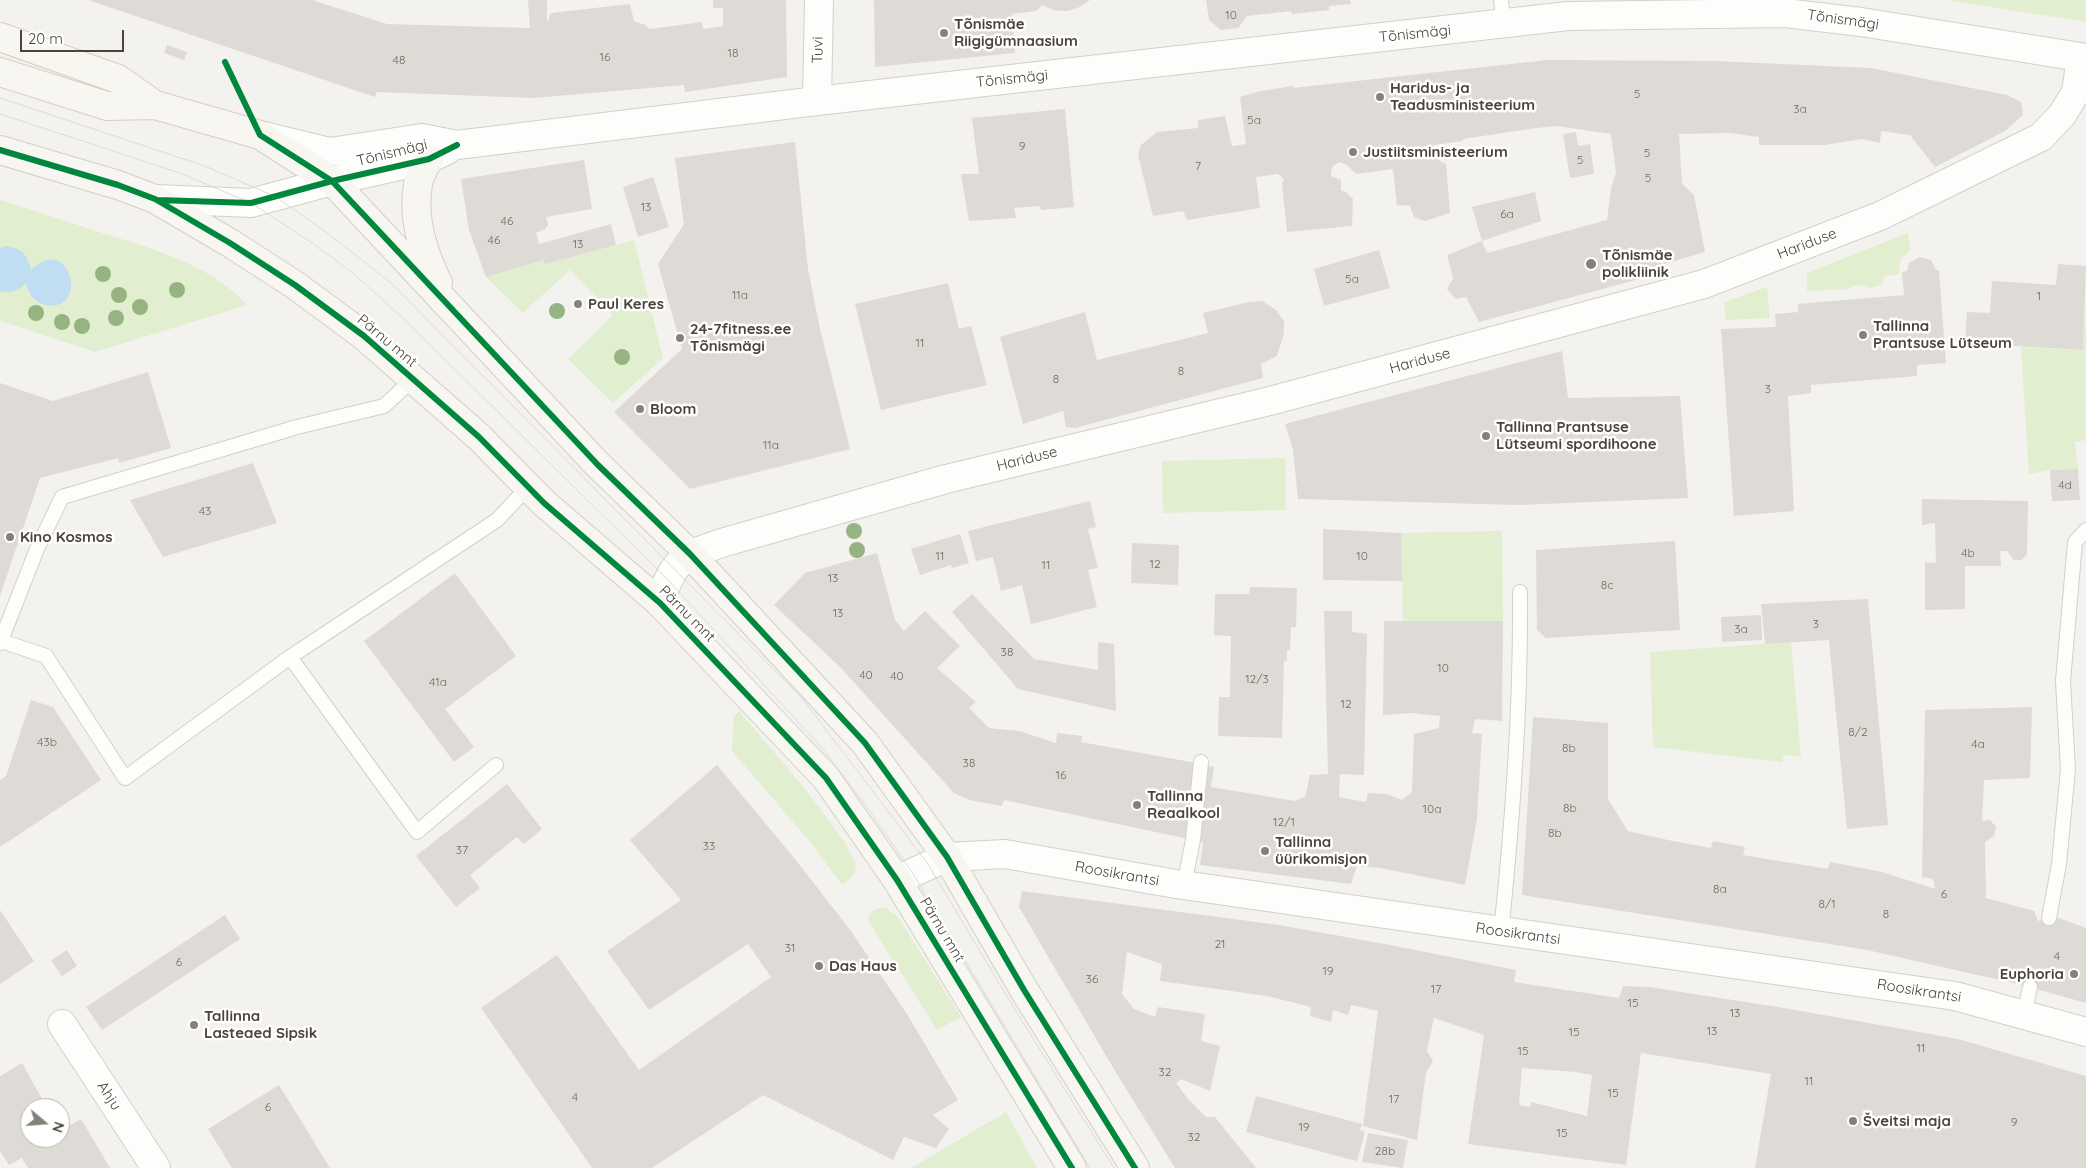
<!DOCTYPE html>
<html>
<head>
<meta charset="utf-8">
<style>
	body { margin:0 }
	#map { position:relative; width:2086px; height:1168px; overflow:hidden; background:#f4f2ee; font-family:Quicksand,sans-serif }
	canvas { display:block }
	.north { position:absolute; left:20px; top:1098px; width:50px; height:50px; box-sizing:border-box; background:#fff; border:1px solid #b7b4b0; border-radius:50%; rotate:108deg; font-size:14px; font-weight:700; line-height:20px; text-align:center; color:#4b4439 }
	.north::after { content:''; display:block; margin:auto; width:18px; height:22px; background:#868178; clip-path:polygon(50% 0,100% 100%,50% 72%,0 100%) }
	.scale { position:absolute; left:20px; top:30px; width:104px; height:22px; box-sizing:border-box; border:2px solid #4b4439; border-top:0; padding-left:6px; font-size:15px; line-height:18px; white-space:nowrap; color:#4b4439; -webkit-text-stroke:4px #fff; paint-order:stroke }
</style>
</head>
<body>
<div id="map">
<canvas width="2086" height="1168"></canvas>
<div class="north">N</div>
<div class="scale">20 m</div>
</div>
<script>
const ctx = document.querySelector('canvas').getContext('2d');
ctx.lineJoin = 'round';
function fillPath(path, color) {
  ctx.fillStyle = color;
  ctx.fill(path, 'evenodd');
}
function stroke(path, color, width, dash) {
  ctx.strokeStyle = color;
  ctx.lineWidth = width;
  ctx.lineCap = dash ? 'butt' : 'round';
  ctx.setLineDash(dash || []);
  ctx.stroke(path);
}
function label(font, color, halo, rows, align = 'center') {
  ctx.font = font + ' Quicksand,sans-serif';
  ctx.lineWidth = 5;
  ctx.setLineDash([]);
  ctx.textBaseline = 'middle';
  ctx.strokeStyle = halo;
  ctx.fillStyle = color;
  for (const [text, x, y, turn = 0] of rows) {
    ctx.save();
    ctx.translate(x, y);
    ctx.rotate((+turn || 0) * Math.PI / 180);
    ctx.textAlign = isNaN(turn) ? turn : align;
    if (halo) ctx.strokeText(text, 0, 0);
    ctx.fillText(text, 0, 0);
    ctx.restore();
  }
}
fillPath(new Path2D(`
	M 1947,0 L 2086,0 L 2086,22 Z
	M 0,200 C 34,210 68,222 102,233 C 153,249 210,264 247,305 L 95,352 L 0,321 Z
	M 1908,233 L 1910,250 L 1900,260 L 1899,274 L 1883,277 L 1882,285 L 1869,288 L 1865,285 L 1852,286 L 1849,289 L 1807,291 L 1807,273 Z
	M 634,240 L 663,358 L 613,403 L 568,359 L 613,315 L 570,270 L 523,313 L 486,277 L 543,260 L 545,264 Z
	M 1767,287 L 1770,318 L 1726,320 L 1724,302 Z
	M 2086,308 L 2086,440 L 2075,442 L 2078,469 L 2050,470 L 2029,474 L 2021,347 L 2083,350 Z
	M 1285,458 L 1286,510 L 1163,513 L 1162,461 Z
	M 1502,531 L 1503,621 L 1403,622 L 1401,533 Z
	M 1791,642 L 1801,757 L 1784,755 L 1782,762 L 1653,747 L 1650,652 Z
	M 739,711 C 759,735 856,844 856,867 C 856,875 848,880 842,885 L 810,842 L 732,751 L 734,716 Z
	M 879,908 L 886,908 L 898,917 L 961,1017 L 937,1030 L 869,922 L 868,917 L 872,911 Z
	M 1006,1112 L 1037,1168 L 911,1168 Z`), '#e1eecf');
fillPath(new Path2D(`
	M 5,246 C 20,247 28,255 31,270 C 70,231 91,313 45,305 C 33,302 29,293 26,283 C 19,290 11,294 0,291 L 0,248 Z`), '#c0ddf1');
fillPath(new Path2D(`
	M 88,0 L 312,0 L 387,24 L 530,28 L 528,0 L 547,0 L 547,23 L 551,13 L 630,4 L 634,21 L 645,25 L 649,29 L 702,22 L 703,29 L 723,26 L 723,8 L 713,8 L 713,0 L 786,0 L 787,77 L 685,92 L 684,85 L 533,98 L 377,92 L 375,97 Z
	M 874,0 L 1090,0 L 1080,7 L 1067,11 L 1054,10 L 1042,5 L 1036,11 L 1012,14 L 1015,53 L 875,67 Z
	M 1206,0 L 1350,0 L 1351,4 L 1329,6 L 1329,10 L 1292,14 L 1291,11 L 1247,16 L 1238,28 L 1221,30 L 1209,20 Z
	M 167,45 L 187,52 L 184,60 L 164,53 Z
	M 1547,60 L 1714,61 L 1871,68 L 2007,95 L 2021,102 L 2023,115 L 2005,131 L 1935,167 L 1910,135 L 1881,131 L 1880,143 L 1862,139 L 1824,145 L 1759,145 L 1759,137 L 1730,133 L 1679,134 L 1682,184 L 1694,195 L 1705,252 L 1664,264 L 1666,272 L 1479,322 L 1466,297 L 1456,299 L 1447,289 L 1453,278 L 1447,255 L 1482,241 L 1487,253 L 1607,220 L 1611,189 L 1616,172 L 1611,134 L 1557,126 L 1536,128 L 1463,139 L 1463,141 L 1434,145 L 1436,159 L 1446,164 L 1450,213 L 1425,221 L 1414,217 L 1410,206 L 1397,205 L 1393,169 L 1356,174 L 1347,165 L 1339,162 L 1332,167 L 1331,176 L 1341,180 L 1341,191 L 1346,192 L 1353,199 L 1352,226 L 1287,232 L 1282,184 L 1284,179 L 1278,174 L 1256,177 L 1260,208 L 1187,220 L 1183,211 L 1153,216 L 1138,155 L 1141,145 L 1157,132 L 1198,128 L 1198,120 L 1225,116 L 1232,146 L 1246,144 L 1240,97 L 1261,91 L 1293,86 L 1293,88 Z
	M 1065,109 L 1074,207 L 1041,210 L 1040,206 L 1014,208 L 1016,218 L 969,221 L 961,174 L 979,174 L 972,118 Z
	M 1576,132 L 1578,146 L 1590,144 L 1594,174 L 1570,178 L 1563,134 Z
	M 795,142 L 808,269 L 820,329 L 850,449 L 690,489 L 614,412 L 682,349 L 658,264 L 684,224 L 675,158 Z
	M 584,160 L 592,209 L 546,217 L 548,225 L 545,229 L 536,233 L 539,244 L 611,224 L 616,245 L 545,264 L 543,260 L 486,277 L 469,230 L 461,179 Z
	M 653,177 L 669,227 L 638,237 L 623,187 Z
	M 1535,192 L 1541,221 L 1482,241 L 1472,207 Z
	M 1379,250 L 1390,288 L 1324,306 L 1314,269 Z
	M 1920,257 L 1931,260 L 1936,270 L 1939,270 L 1946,363 L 1917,365 L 1917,376 L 1811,385 L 1811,393 L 1788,396 L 1794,511 L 1734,516 L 1721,329 L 1776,327 L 1775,314 L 1798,312 L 1798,304 L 1904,295 L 1902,272 L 1907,271 L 1909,263 Z
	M 2058,264 L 2086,266 L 2083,350 L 1965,343 L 1967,312 L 1990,313 L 1992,281 L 2056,285 Z
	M 948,283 L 959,329 L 971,326 L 987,385 L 881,410 L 855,304 Z
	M 1262,301 L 1276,310 L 1284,321 L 1284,333 L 1277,356 L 1261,364 L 1263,378 L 1075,428 L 1066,427 L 1063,411 L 1023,424 L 1000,337 L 1085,312 L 1097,360 L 1208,333 L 1203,313 L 1249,302 Z
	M 1562,351 L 1568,398 L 1680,396 L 1688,498 L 1519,505 L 1298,499 L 1293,449 L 1285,424 Z
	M 148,372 L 171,448 L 119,463 L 118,458 L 40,478 L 0,596 L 0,383 L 53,401 Z
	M 253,463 L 277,523 L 163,557 L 130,500 Z
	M 2078,469 L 2080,500 L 2052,501 L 2050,470 Z
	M 1922,499 L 2028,501 L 2027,555 L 2021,560 L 2014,560 L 2007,551 L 2000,551 L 2001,566 L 1965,566 L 1965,609 L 1925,610 L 1925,562 L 1936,563 L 1935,523 L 1922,525 Z
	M 1090,501 L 1096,527 L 1088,529 L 1098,568 L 1088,570 L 1097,607 L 1031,624 L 1022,585 L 1001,591 L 993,557 L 976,561 L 968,531 Z
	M 1323,529 L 1401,533 L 1402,581 L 1323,580 Z
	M 960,534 L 969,563 L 952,568 L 951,565 L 920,575 L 911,549 Z
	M 1675,541 L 1680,630 L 1546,638 L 1537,630 L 1536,550 Z
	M 1132,543 L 1179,545 L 1178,585 L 1131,583 Z
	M 877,553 L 895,620 L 904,631 L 925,611 L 960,646 L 937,668 L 976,702 L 969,708 L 989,728 L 1019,731 L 1056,743 L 1057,733 L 1082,736 L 1081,742 L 1191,762 L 1214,767 L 1211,787 L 1295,801 L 1305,797 L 1310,775 L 1328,774 L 1324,611 L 1352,611 L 1352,632 L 1367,634 L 1364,775 L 1340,774 L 1339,797 L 1366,802 L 1368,793 L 1387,794 L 1402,800 L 1412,792 L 1414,734 L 1439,728 L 1440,716 L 1412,713 L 1383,715 L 1384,621 L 1503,621 L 1502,721 L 1475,719 L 1472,733 L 1482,734 L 1477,818 L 1465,885 L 1380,868 L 1357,866 L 1351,884 L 1200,865 L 1203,842 L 1004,800 L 1002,806 L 970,800 L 954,793 L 840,667 L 774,605 L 805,573 Z
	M 455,573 L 516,656 L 445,709 L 474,747 L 454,762 L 364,641 Z
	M 1250,587 L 1297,588 L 1296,627 L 1291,627 L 1290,650 L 1287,650 L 1287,661 L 1284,661 L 1282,738 L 1218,736 L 1219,697 L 1230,697 L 1231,636 L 1214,635 L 1215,594 L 1249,594 Z
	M 972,594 L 1034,659 L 1098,670 L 1098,642 L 1114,644 L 1116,711 L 1018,689 L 952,612 Z
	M 1868,599 L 1888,825 L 1847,829 L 1829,640 L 1765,644 L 1761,604 Z
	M 1761,615 L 1762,640 L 1722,642 L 1721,617 Z
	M 31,700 L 53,707 L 101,780 L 0,847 L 0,780 L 6,776 Z
	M 2032,707 L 2030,778 L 1984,780 L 1982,821 L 1990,820 L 1996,827 L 1994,836 L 1985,842 L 1986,898 L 2034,911 L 2038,921 L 2056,917 L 2086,928 L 2086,1003 L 2022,985 L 1867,950 L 1522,895 L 1533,717 L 1608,723 L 1608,799 L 1628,831 L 1668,840 L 1711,848 L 1713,841 L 1745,847 L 1743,855 L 1828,869 L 1830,862 L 1882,872 L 1935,889 L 1933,879 L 1922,877 L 1925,710 Z
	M 717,765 L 799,864 L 851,931 L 907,1014 L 958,1100 L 933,1115 L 949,1129 L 936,1148 L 904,1137 L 893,1160 L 763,1095 L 652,1168 L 592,1168 L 481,1008 L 557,955 L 639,1070 L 771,977 L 748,944 L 649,1010 L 607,951 L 681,900 L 630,840 Z
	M 507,784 L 542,829 L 524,844 L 517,837 L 470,875 L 480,888 L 456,907 L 416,856 Z
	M 1022,891 L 1279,925 L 1390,945 L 1516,970 L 1514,982 L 1619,998 L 1623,986 L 1649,987 L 1784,1008 L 1958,1039 L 2086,1076 L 2086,1168 L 1755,1168 L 1771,1074 L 1641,1053 L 1626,1165 L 1468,1144 L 1484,1035 L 1434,1018 L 1427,1051 L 1433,1061 L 1426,1073 L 1417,1140 L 1363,1126 L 1378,1011 L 1351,1005 L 1348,1015 L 1333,1010 L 1331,1022 L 1310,1016 L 1311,1007 L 1267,996 L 1160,981 L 1162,964 L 1127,952 L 1122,994 L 1134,1009 L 1155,1017 L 1158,1007 L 1205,1014 L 1201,1041 L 1220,1046 L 1210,1091 L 1181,1079 L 1176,1083 L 1188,1099 L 1206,1117 L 1215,1117 L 1256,1168 L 1175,1168 L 1112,1066 L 1019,907 ZM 1522,1068 L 1576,1072 L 1592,1075 L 1587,1116 L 1531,1102 L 1530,1107 L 1519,1105 Z
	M 0,910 L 34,961 L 0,984 Z
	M 225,915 L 240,939 L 102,1030 L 86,1007 Z
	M 67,950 L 77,966 L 62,976 L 51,960 Z
	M 22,1063 L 47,1108 L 30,1108 L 30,1138 L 60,1138 L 60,1131 L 81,1119 L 110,1168 L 28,1168 L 22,1158 L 9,1165 L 0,1151 L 0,1076 Z
	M 279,1085 L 330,1168 L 232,1168 L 208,1129 Z
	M 1256,1096 L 1362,1124 L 1360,1130 L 1365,1132 L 1357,1161 L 1246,1132 Z
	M 1368,1133 L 1408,1140 L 1403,1168 L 1362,1162 Z`), '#dedbd6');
const service = new Path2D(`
	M 1501,0 L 1504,24
	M 1,641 L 46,656 L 125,778 L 290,657
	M 0,643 L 37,549 L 62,497 L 297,427 L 384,406 L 413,379
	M 496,765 L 417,832 L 290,657 L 497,520 L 528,487
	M 1184,885 L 1193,840 L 1201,762
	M 2049,918 L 2059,864 L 2068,769 L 2063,681 L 2075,542 L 2086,530
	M 1501,932 C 1513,819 1521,706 1520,592
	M 2024,1015 L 2030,987`);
const minor = new Path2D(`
	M 817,101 L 819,0
	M 660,603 C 673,559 683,556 725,542 L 946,479 L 1270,401 L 1704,284 L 1880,216 L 2041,137 L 2062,115 L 2076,92 L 2081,58
	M 897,880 L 947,857 L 1005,854 L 1176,884 L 1955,996 L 2086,1032
	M 62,1024 L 156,1168`);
const tertiary = new Path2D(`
	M 264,136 L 330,152 L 422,138 L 457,145 L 817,101 L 1568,16 L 1785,13 L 1861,22 L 2086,58
	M 155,199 L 251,203 L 332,181 L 429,159 L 447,150`);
const secondary = new Path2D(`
	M 0,37 L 118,79 L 155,105 L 260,135 L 332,181 L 598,465 L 690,554 L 865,743 L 947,857 L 1024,990 L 1135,1168
	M 0,72 L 107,106 L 155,105
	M 0,150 L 118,185 L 155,199 L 230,243 L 295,285 L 364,336 L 479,437 L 544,503 L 660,603 L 826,778 L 897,880 L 1072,1168
	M 429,159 C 425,166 419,176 418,184 C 412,219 423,252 438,283`);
stroke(service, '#d2d0cb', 16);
stroke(minor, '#d2d0cb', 30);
stroke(tertiary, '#d2d0cb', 30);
stroke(secondary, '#d3cfc5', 30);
stroke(service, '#fdfdfc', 14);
stroke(minor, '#fdfdfc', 28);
stroke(tertiary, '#fdfdfc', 28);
stroke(secondary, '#f7f6f1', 28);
stroke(new Path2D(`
	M 0,98 L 205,166 L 276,197 L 326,232 L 390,282 L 802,698 L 928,864 L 1009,1000 L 1114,1168
	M 0,114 L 180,173 L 251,203 L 312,243 L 353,273 L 407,322 L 667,579 L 822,748 L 864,803 L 912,872 L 1090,1168`), '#dbdbda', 1);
stroke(new Path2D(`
	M 225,62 L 260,135 L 332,181 L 598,465 L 690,554 L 865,743 L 947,857 L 1024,990 L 1135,1168
	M 0,150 L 118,185 L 155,199 L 230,243 L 295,285 L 364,336 L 479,437 L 544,503 L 660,603 L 826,778 L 897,880 L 1072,1168
	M 157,200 L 251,203 L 332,181 L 429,159 L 457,145`), '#00873e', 6);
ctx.fillStyle = '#96b382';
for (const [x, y] of [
	[103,274],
	[177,290],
	[119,295],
	[140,307],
	[557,311],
	[36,313],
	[116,318],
	[62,322],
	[82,326],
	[622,357],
	[854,531],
	[857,550]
]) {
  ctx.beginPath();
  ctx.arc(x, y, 8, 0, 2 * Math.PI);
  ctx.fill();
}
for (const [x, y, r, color] of [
	[944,33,5,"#868178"],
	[1380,97,5,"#868178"],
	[1353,152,5,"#868178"],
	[1591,264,6,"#868178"],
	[578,304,5,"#868178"],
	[1863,335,5,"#868178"],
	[680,338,5,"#868178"],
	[640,409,5,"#868178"],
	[1486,436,5,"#868178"],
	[10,537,5,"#868178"],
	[1137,805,5,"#868178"],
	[1265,851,5,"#868178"],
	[819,966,5,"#868178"],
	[2074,974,5,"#868178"],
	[194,1025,5,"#868178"],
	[1853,1121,5,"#868178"]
]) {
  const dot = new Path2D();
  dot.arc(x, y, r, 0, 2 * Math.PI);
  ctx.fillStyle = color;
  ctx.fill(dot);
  stroke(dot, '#fff', 2);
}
label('12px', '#706a61', null, [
	["10",1231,15],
	["18",733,53],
	["16",605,57],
	["48",399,60],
	["5",1637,94],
	["3a",1800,109],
	["5a",1254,120],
	["9",1022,146],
	["5",1647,153],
	["5",1580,160],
	["7",1198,166],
	["5",1648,178],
	["13",646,207],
	["6a",1507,214],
	["46",507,221],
	["46",494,240],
	["13",578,244],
	["5a",1352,279],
	["11a",740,295],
	["1",2039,296],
	["11",920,343],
	["8",1181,371],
	["8",1056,379],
	["3",1768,389],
	["11a",771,445],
	["4d",2065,485],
	["43",205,511],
	["4b",1968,553],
	["11",940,556],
	["10",1362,556],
	["12",1155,564],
	["11",1046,565],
	["13",833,578],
	["8c",1607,585],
	["13",838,613],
	["3",1816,624],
	["3a",1741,629],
	["38",1007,652],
	["10",1443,668],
	["40",866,675],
	["40",897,676],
	["12/3",1257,679],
	["41a",438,682],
	["12",1346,704],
	["8/2",1858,732],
	["43b",47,742],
	["4a",1978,744],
	["8b",1569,748],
	["38",969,763],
	["16",1061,775],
	["8b",1570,808],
	["10a",1432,809],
	["12/1",1284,822],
	["8b",1555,833],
	["33",709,846],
	["37",462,850],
	["8a",1720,889],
	["6",1944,894],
	["8/1",1827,904],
	["8",1886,914],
	["21",1220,944],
	["31",790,948],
	["4",2057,956],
	["6",179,962],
	["19",1328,971],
	["36",1092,979],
	["17",1436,989],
	["15",1633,1003],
	["13",1735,1013],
	["13",1712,1031],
	["15",1574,1032],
	["11",1921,1048],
	["15",1523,1051],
	["32",1165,1072],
	["11",1809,1081],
	["15",1613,1093],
	["4",575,1097],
	["17",1394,1099],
	["6",268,1107],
	["9",2014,1122],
	["19",1304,1127],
	["15",1562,1133],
	["32",1194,1137],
	["28b",1385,1151]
]);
label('15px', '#4b4439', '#fff', [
	["Tõnismägi",1843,20,8],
	["Tõnismägi",1415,34,-6],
	["Tuvi",818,50,-89],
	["Tõnismägi",1012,79,-6],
	["Tõnismägi",392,153,-14],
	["Hariduse",1807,244,-21],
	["Pärnu mnt",387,341,40],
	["Hariduse",1420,361,-15],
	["Hariduse",1027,459,-14],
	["Pärnu mnt",687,614,45],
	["Roosikrantsi",1117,874,10],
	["Pärnu mnt",942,930,59],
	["Roosikrantsi",1518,934,8],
	["Roosikrantsi",1919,991,9],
	["Ahju",109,1096,57]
]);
label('bold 15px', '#4b4439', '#fff', [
	["Tõnismäe",954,24],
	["Riigigümnaasium",954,41],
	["Haridus- ja",1390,88],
	["Teadusministeerium",1390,105],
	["Justiitsministeerium",1363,152],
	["Tõnismäe",1602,255],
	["polikliinik",1602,272],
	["Paul Keres",588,304],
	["Tallinna",1873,326],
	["Prantsuse Lütseum",1873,343],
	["24-7fitness.ee",690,329],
	["Tõnismägi",690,346],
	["Bloom",650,409],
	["Tallinna Prantsuse",1496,427],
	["Lütseumi spordihoone",1496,444],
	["Kino Kosmos",20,537],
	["Tallinna",1147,796],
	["Reaalkool",1147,813],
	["Tallinna",1275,842],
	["üürikomisjon",1275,859],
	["Das Haus",829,966],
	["Euphoria",2064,974,"right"],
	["Tallinna",204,1016],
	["Lasteaed Sipsik",204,1033],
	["Šveitsi maja",1863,1121]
], 'left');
</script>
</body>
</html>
